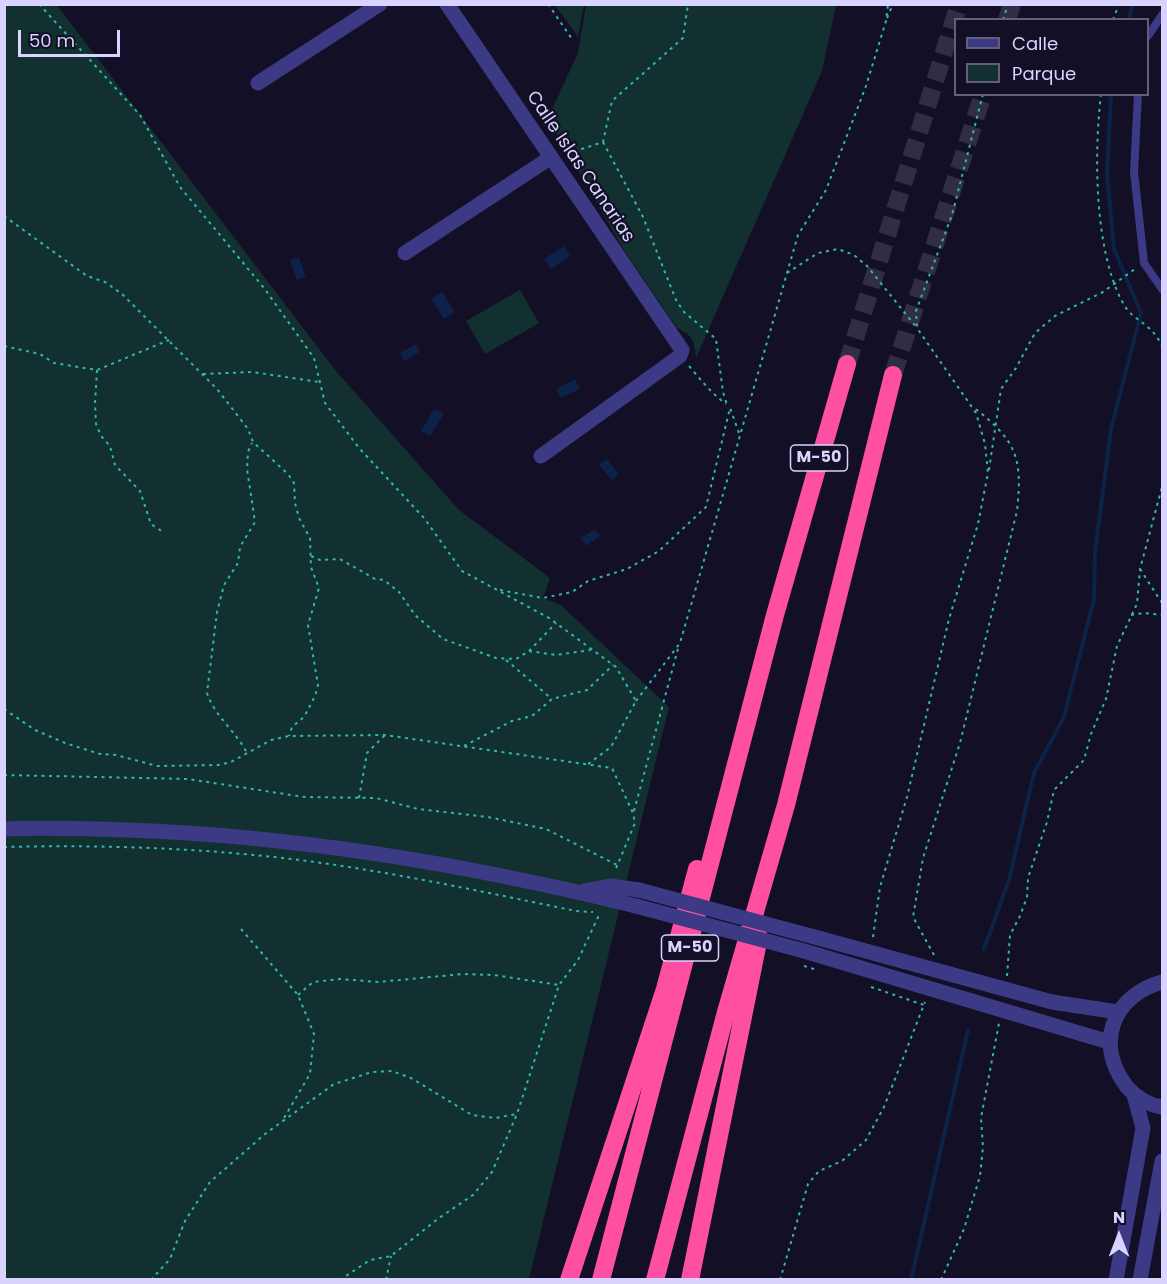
<!DOCTYPE html>
<html>
<head>
<meta charset="utf-8">
<style>
	body { margin:0 }
	#map { position:relative; width:1167px; height:1284px; overflow:hidden; background:#130f26; font-family:Poppins,sans-serif }
	canvas { display:block }
	.frame { position:absolute; inset:0; border:6px solid #d9d4ff; pointer-events:none }
	.legend { position:absolute; left:954px; top:18px; width:195px; height:78px; box-sizing:border-box; background:#130f26; border:2px solid #625e7d; margin:0; padding:8px 10px; list-style:none; font-size:18px; color:#d9d4ff }
	.legend li { display:flex; align-items:center; gap:12px; height:30px }
	.legend b { width:30px; border:2px solid #625e7d }
	.north { position:absolute; left:1089px; top:1206px; width:60px; height:60px; -webkit-text-stroke:4px #130f26; paint-order:stroke; rotate:0deg; font-size:16px; font-weight:700; line-height:24px; text-align:center; color:#d9d4ff }
	.north::after { content:''; display:block; margin:auto; width:21px; height:27px; background:#d9d4ff; clip-path:polygon(50% 0,100% 100%,50% 72%,0 100%) }
	.scale { position:absolute; left:18px; top:30px; width:102px; height:27px; box-sizing:border-box; border:3px solid #d9d4ff; border-top:0; padding-left:8px; font-size:18px; line-height:21px; white-space:nowrap; color:#d9d4ff; -webkit-text-stroke:4px #130f26; paint-order:stroke }
</style>
</head>
<body>
<div id="map">
<canvas width="1167" height="1284"></canvas>
<div class="frame"></div>
<ul class="legend">
<li><b style="height:8px;background:#3d3a85"></b>Calle</li>
<li><b style="height:16px;background:#12302f"></b>Parque</li>
</ul>
<div class="north">N</div>
<div class="scale">50 m</div>
</div>
<script>
const ctx = document.querySelector('canvas').getContext('2d');
ctx.lineJoin = 'round';
function fillPath(path, color) {
  ctx.fillStyle = color;
  ctx.fill(path, 'evenodd');
}
function stroke(path, color, width, dash) {
  ctx.strokeStyle = color;
  ctx.lineWidth = width;
  ctx.lineCap = dash ? 'butt' : 'round';
  ctx.setLineDash(dash || []);
  ctx.stroke(path);
}
function label(font, color, halo, rows, align = 'center') {
  ctx.font = font + ' Poppins,sans-serif';
  ctx.lineWidth = 4.5;
  ctx.setLineDash([]);
  ctx.textBaseline = 'middle';
  ctx.strokeStyle = halo;
  ctx.fillStyle = color;
  for (const [text, x, y, turn = 0] of rows) {
    ctx.save();
    ctx.translate(x, y);
    ctx.rotate((+turn || 0) * Math.PI / 180);
    ctx.textAlign = isNaN(turn) ? turn : align;
    if (halo) ctx.strokeText(text, 0, 0);
    ctx.fillText(text, 0, 0);
    ctx.restore();
  }
}
fillPath(new Path2D(`
	M 56,4 L 336,371 L 459,510 L 550,578 L 543,598 L 561,605 L 669,707 L 529,1279 L 5,1280 L 4,5 Z
	M 555,5 L 584,5 L 578,37 Z
	M 586,5 L 836,5 L 822,71 L 696,358 C 695,342 693,335 677,328 L 622,247 L 548,118 L 578,53 Z
	M 520,290 L 539,323 L 485,354 L 466,321 Z`), '#12302f');
fillPath(new Path2D(`
	M 564,246 L 570,256 L 551,269 L 544,259 Z
	M 299,257 L 306,277 L 297,280 L 290,260 Z
	M 442,292 L 455,312 L 444,319 L 431,299 Z
	M 416,344 L 420,352 L 404,361 L 400,353 Z
	M 575,379 L 580,389 L 561,398 L 556,389 Z
	M 434,409 L 444,414 L 430,436 L 421,431 Z
	M 607,459 L 619,475 L 612,480 L 599,465 Z
	M 595,529 L 600,536 L 586,546 L 581,538 Z`), '#0c2248');
stroke(new Path2D(`
	M 1128,20 L 1132,8
	M 984,949 L 1009,880 L 1034,773 L 1064,717 L 1094,599 L 1095,552 L 1111,429 L 1141,313 L 1114,249 L 1107,174 L 1111,94
	M 911,1280 L 968,1030`), '#0c2248', 4);
stroke(new Path2D(`
	M 1007,20 L 1012,4
	M 847,364 L 959,4
	M 893,375 L 983,94`), '#312d47', 18, [18, 9]);
stroke(new Path2D(`
	M 39,4 L 140,115 L 180,187 L 264,288 L 314,358 L 325,403 L 359,448 L 424,518 L 462,571 L 549,618 L 616,667 L 636,701 L 611,747 L 587,765
	M 548,4 L 572,39
	M 887,18 L 893,4
	M 1003,20 L 1008,4
	M 1113,20 L 1119,4
	M 1101,94 C 1094,153 1094,251 1123,303 C 1133,322 1150,321 1162,346
	M 603,142 L 643,217 L 676,300 L 684,312 L 716,339 L 723,392 L 727,405
	M 567,154 L 603,142 L 612,101 L 683,38 L 688,4
	M 4,216 L 87,276 L 105,282 L 122,294 L 217,389 L 248,429 L 253,442 L 288,474 L 294,483 L 295,503 L 299,518 L 310,538 L 311,567 L 319,588 L 308,625 L 318,685 L 315,696 L 304,717 L 292,727 L 289,736
	M 787,273 L 818,253 L 838,249 L 854,255 L 867,266 L 917,328
	M 4,346 L 40,354 L 54,363 L 97,370 L 169,340
	M 689,366 C 701,380 710,392 726,404
	M 97,370 L 95,403 L 96,424 L 101,436 L 110,446 L 115,465 L 140,491 L 151,524 L 163,532
	M 203,374 L 252,372 L 319,382
	M 989,470 L 1001,389 L 1016,368 L 1035,333 L 1055,316 L 1103,292 L 1135,269
	M 311,556 L 320,560 L 340,559 L 375,579 L 384,580 L 399,592 L 415,615 L 443,639 L 496,658 L 516,659 L 529,651 L 556,655 L 591,650
	M 1140,569 L 1162,603
	M 500,590 L 543,598 L 572,592 L 588,581 L 627,569 L 659,551 L 706,507 L 730,408 L 739,433
	M 1131,615 L 1144,613 L 1162,615
	M 529,651 L 556,623
	M 506,660 L 552,699
	M 636,701 L 680,643 L 798,235 L 826,190 L 866,86 L 886,21 L 888,4
	M 4,709 L 35,730 L 65,743 L 100,754 L 116,755 L 157,766 L 219,765 L 231,762 L 271,740 L 289,736 L 385,735 L 612,768 L 633,813 L 635,823 L 615,871
	M 464,746 L 512,721 L 532,716 L 552,699 L 587,690 L 613,665
	M 246,751 C 235,731 214,715 207,693 L 217,612 L 224,585 L 238,563 L 240,547 L 255,522 L 247,469 L 248,452 L 252,443
	M 4,775 L 188,779 L 304,797 L 376,798 L 418,809 L 488,817 L 546,829 L 617,865
	M 359,798 L 367,753 L 385,735
	M 634,811 L 679,645
	M 4,847 C 87,845 171,847 254,855 C 362,865 469,889 576,911 L 593,912
	M 241,929 L 298,995 L 314,1034 L 310,1074 L 284,1118
	M 873,937 L 880,887 L 907,797 L 949,619 L 978,524 L 988,473 L 985,444 L 976,413 L 917,328 L 916,311 L 952,215 L 983,94
	M 934,955 L 913,917 L 923,858 L 960,743 L 1017,511 C 1023,457 1016,440 973,407
	M 1007,976 L 1010,935 L 1020,916 L 1027,897 L 1028,878 L 1047,822 L 1054,790 L 1084,760 L 1091,734 L 1106,699 L 1117,646 L 1137,604 L 1140,569 L 1162,487
	M 871,987 L 924,1005
	M 298,995 L 313,982 L 340,979 L 378,982 L 463,974 L 494,975 L 559,985
	M 151,1280 L 170,1259 L 185,1221 L 210,1182 L 265,1134 L 334,1084 L 372,1072 L 392,1071 L 411,1078 L 472,1115 L 495,1118 L 517,1114
	M 340,1280 L 370,1260 L 391,1256 L 439,1218 L 473,1195 L 492,1172 L 517,1114 L 559,985 L 578,960 L 600,913
	M 386,1280 L 391,1256
	M 780,1280 L 808,1184 L 819,1171 L 842,1161 L 866,1140 L 884,1107 L 925,1002
	M 941,1280 L 964,1229 L 980,1176 L 983,1147 L 981,1118 L 999,1023`), '#2fb8b0', 2, [3, 4.5]);
stroke(new Path2D(`
	M 1148,36 L 1162,15
	M 1138,94 L 1134,172 L 1144,263 L 1162,289`), '#3d3a85', 8);
stroke(new Path2D(`
	M 447,4 L 682,350 L 680,356 L 541,456
	M 258,83 L 380,4
	M 405,253 L 550,158
	M 4,829 C 45,827 87,829 128,830 C 299,836 470,865 636,906
	M 584,891 L 610,886 L 639,890
	M 822,939 L 1052,1002 L 1118,1012
	M 804,951 L 1109,1042
	M 1162,982 C 1112,996 1094,1045 1127,1087 C 1136,1097 1149,1105 1162,1107
	M 1116,1280 L 1143,1128 L 1134,1095
	M 1140,1280 L 1162,1161`), '#3d3a85', 15);
stroke(new Path2D(`
	M 569,1280 L 665,989 L 697,869
	M 601,1280 L 775,615 L 847,364
	M 655,1280 L 726,1012 L 786,805 L 893,375
	M 690,1280 L 759,937`), '#ff4fa3', 18);
stroke(new Path2D(`
	M 804,966 L 814,969`), '#2fb8b0', 2, [3, 4.5]);
stroke(new Path2D(`
	M 639,890 L 822,939
	M 636,906 L 804,951`), '#3d3a85', 15);
for (const [x, y, w] of [
	[819,458,57],
	[690,948,57]
]) {
  const box = new Path2D();
  box.roundRect(x - w / 2, y - 13, w, 26, 4.5);
  ctx.fillStyle = '#130f26';
  ctx.fill(box);
  stroke(box, '#d9d4ff', 1.5);
}
label('bold 16px', '#d9d4ff', null, [
	["M-50",819,458],
	["M-50",690,948]
]);
label('18px', '#d9d4ff', '#130f26', [
	["Calle Islas Canarias",580,167,56]
]);
</script>
</body>
</html>
